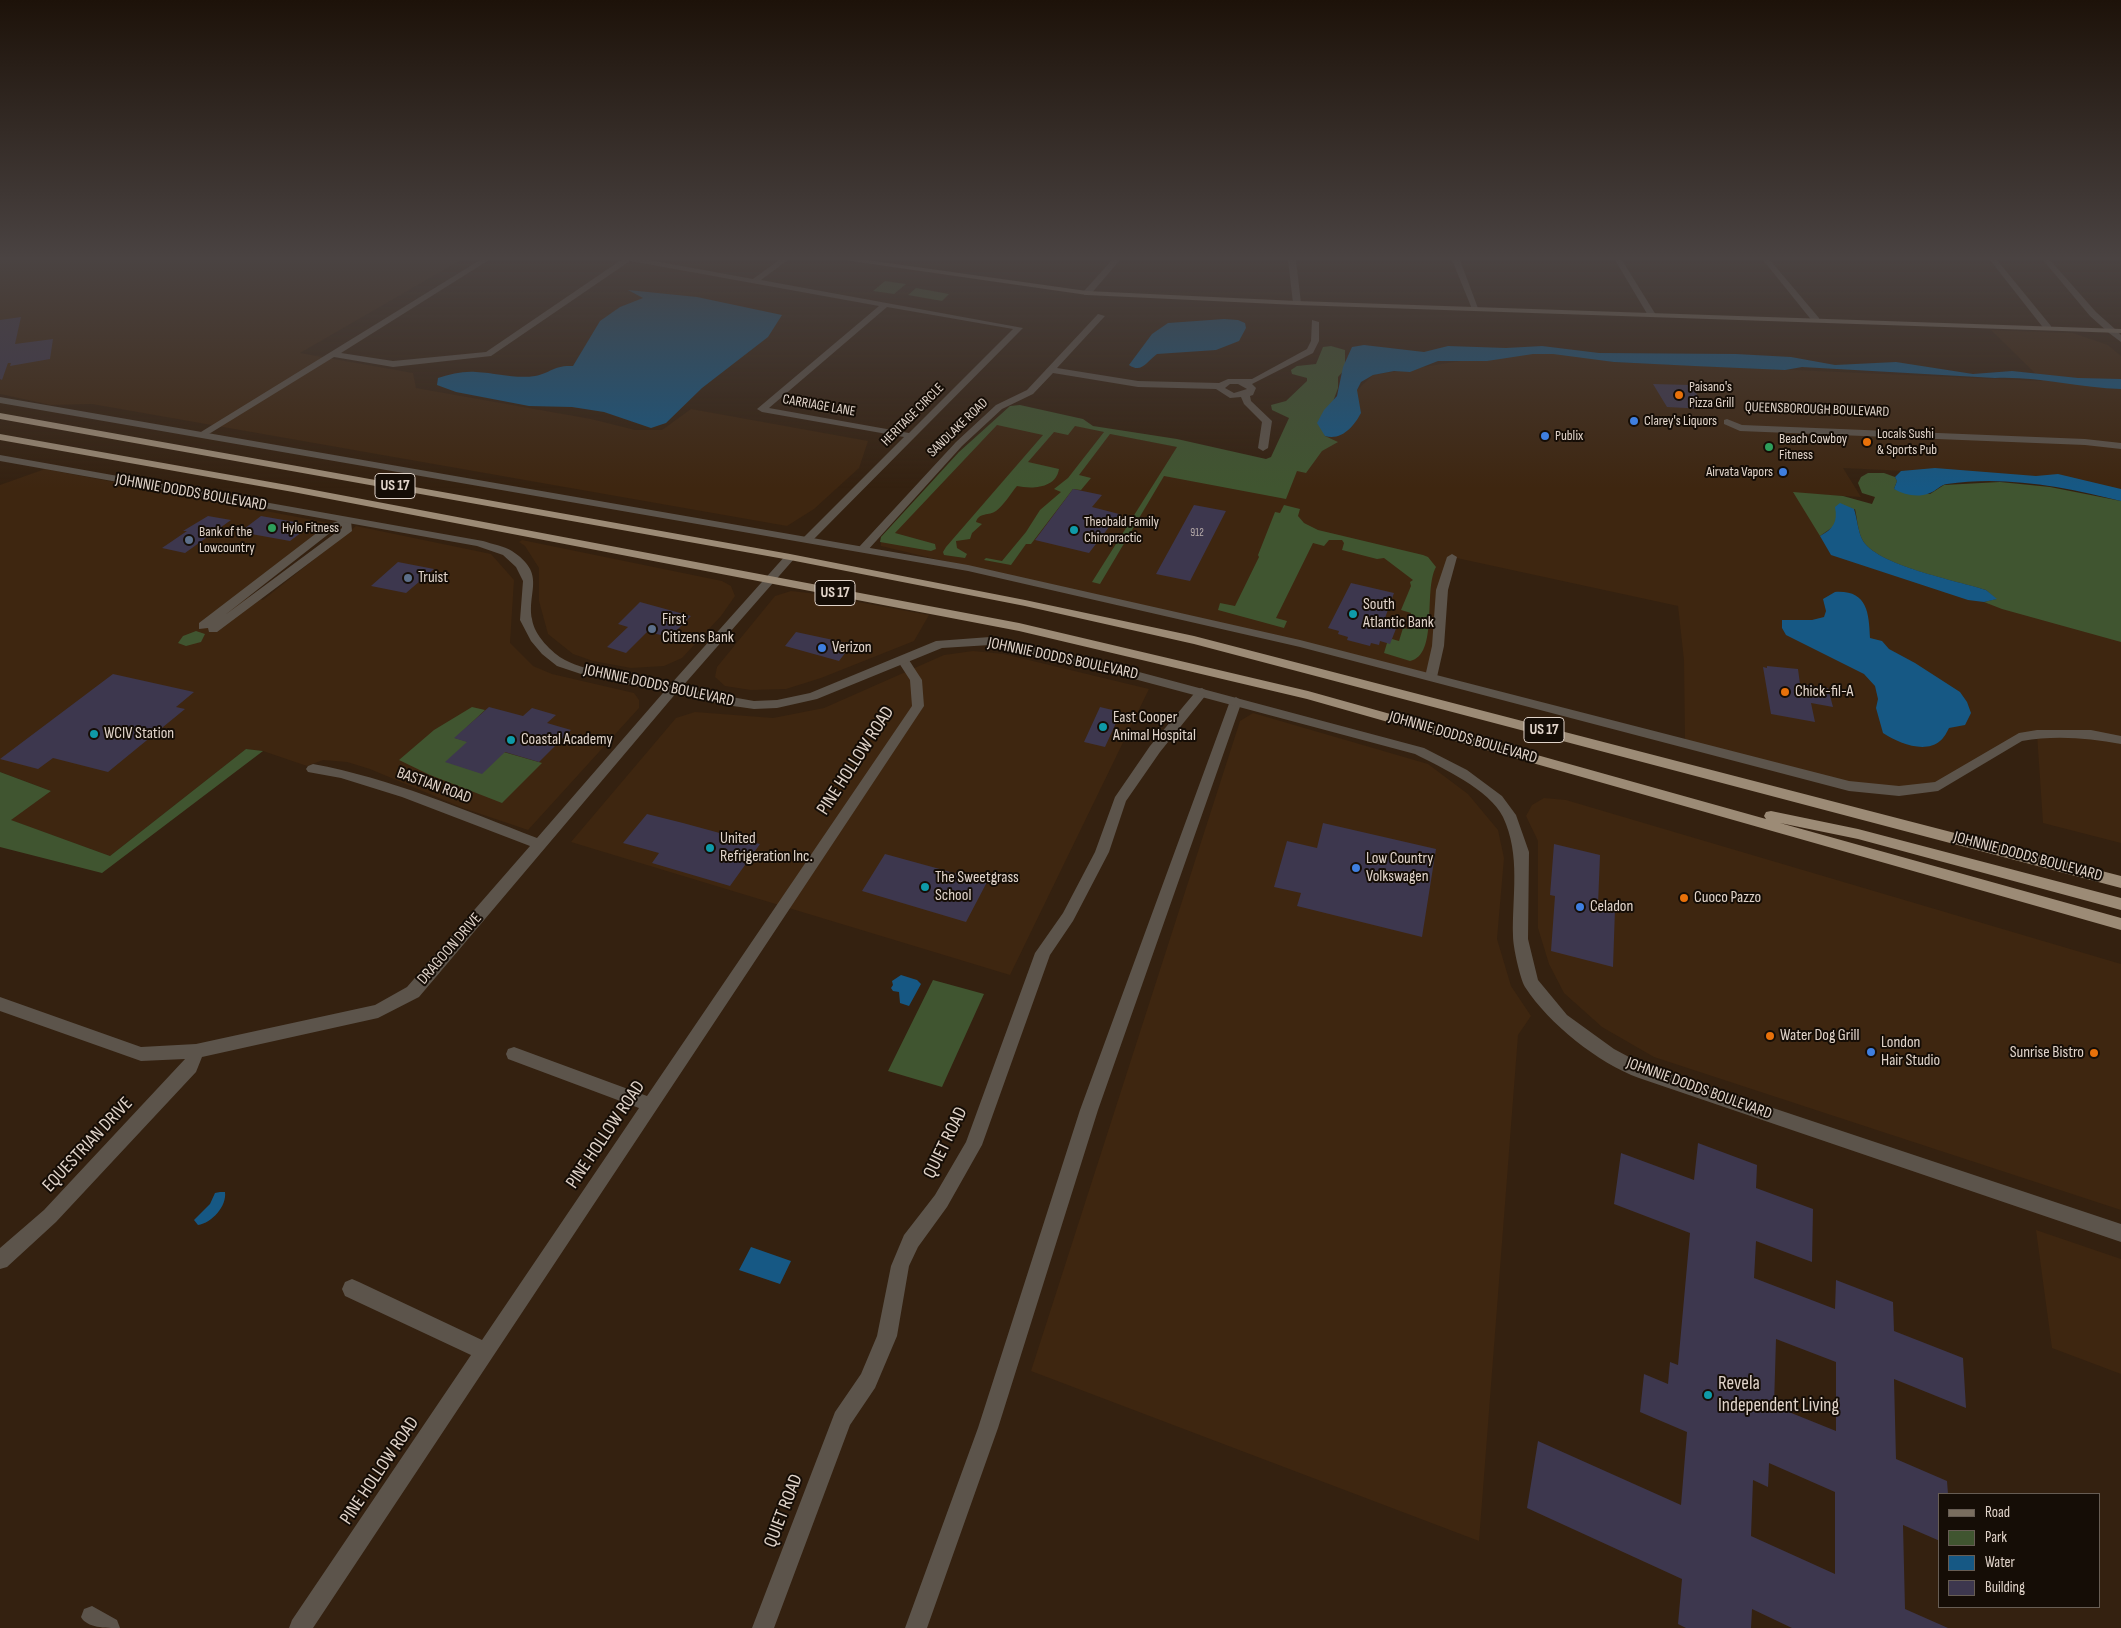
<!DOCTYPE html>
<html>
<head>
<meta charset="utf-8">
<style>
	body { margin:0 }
	#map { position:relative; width:2121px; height:1628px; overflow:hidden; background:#342110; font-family:"Sofia Sans Condensed",sans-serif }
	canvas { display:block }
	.legend { position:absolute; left:1938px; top:1493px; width:162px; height:115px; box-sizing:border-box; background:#150d06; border:1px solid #675d54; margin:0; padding:6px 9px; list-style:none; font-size:15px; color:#e1d4ca }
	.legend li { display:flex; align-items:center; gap:10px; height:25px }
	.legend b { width:25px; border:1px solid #675d54 }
</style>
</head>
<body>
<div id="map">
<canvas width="2121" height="1628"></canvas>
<ul class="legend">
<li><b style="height:6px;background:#7a6e5f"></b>Road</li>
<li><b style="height:14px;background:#405530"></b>Park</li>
<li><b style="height:14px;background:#165884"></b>Water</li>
<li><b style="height:14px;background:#3d374e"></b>Building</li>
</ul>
</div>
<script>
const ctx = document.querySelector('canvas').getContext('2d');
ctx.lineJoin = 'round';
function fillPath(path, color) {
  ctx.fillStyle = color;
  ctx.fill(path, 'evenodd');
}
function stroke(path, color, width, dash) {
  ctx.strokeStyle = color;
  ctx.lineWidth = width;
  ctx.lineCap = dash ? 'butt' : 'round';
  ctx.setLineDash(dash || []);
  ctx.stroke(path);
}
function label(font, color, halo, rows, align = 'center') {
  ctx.font = font + ' "Sofia Sans Condensed",sans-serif';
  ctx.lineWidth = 4;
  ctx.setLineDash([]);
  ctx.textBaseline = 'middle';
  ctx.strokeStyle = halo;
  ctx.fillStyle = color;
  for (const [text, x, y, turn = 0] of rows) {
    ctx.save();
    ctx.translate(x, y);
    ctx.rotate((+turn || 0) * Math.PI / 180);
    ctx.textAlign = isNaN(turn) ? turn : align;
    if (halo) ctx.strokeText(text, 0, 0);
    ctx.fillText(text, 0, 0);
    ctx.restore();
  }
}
fillPath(new Path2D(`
	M 0,260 L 461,260 L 300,353 L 413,373 L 416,388 L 591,419 L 635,430 L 662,430 L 691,409 L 868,441 L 859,468 L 814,509 L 787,526 L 92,404 L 51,405 L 0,394 Z
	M 1991,330 L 2073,333 L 2108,345 L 2121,356 L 2121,493 L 2032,477 L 1843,468 L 1861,497 L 1793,493 L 2121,633 L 2121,843 L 2043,823 L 2037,734 L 2019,737 L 1938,786 L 1899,791 L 1849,786 L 1685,742 L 1684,660 L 1678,606 L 1452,557 L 1431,677 L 881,546 L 881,537 L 959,452 L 1013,410 L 1111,434 L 1297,470 L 1357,390 L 1373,375 L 1529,350 L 1579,354 L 1614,362 L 2043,381 Z
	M 45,469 L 329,523 L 330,525 L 240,594 L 263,600 L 356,526 L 491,554 L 514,580 L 510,643 L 533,666 L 552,674 L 634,693 L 639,700 L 639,708 L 528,830 L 463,808 L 370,769 L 347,762 L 323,760 L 307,766 L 263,751 L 246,749 L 110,856 L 10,820 L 51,791 L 0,772 L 0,485 Z
	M 522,540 L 722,581 L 731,586 L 735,596 L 721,616 L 682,658 L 664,666 L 631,668 L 593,661 L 573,654 L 548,634 L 539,601 L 539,568 L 525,546 L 519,542 Z
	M 791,591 L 809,593 L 929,615 L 914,641 L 821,678 L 786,689 L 751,690 L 725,686 L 715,677 L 717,667 L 775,596 Z
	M 973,651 L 1004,654 L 1149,689 L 1010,975 L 571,842 L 676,718 L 695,712 L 773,718 L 824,708 L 944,655 Z
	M 1253,713 L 1428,764 L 1468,794 L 1498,830 L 1504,858 L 1497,939 L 1511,986 L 1531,1016 L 1518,1035 L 1479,1541 L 1031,1371 L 1240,721 Z
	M 1544,798 L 1566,800 L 2121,964 L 2121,1210 L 1654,1057 L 1602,1027 L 1564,993 L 1549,964 L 1538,928 L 1538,841 L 1526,816 L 1532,805 Z
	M 2036,1230 L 2121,1259 L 2121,1374 L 2052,1348 Z`), '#3e2610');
fillPath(new Path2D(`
	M 885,281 L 906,284 L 894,294 L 873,291 Z
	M 916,288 L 949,294 L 942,301 L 908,295 Z
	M 1331,346 L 1345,350 L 1345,369 L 1338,377 L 1338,388 L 1323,429 L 1325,436 L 1338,442 L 1322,451 L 1306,473 L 1297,471 L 1286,499 L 1164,476 L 1100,584 L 1092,582 L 1177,447 L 1110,434 L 1079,475 L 1091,478 L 1081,490 L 1073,489 L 1031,544 L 1026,544 L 1011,565 L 984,560 L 986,558 L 1002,561 L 1026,532 L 1040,510 L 1061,492 L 1054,489 L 1068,478 L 1104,432 L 1075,426 L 1068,435 L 1054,432 L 1028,462 L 1059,469 C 1056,489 1031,489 1017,486 C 1011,493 1004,505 996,511 C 989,516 979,512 976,522 L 982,524 L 972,533 L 970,539 L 956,541 L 957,548 L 967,554 L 965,558 L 944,555 L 943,552 L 946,547 L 1043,435 L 997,425 L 895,533 L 935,544 L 936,549 L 931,551 L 880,542 L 881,537 L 959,452 L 1010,406 L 1020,405 L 1083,419 L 1093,426 L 1177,439 L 1266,459 L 1271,457 L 1289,418 L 1272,410 L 1271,405 L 1286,401 L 1307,381 L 1307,378 L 1292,374 L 1291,370 L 1297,366 L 1316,364 L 1323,347 Z
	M 1868,473 L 1884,473 L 1895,477 L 1897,481 L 1894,489 L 1930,494 L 1944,485 L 2000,482 L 2050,487 L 2121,501 L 2121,642 L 2002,609 L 1984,602 L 1996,599 L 1986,590 C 1958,581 1874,565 1862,539 C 1858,531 1857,518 1855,509 L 1837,516 L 1834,526 L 1820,536 L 1793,492 L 1843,496 L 1872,504 L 1875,497 L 1862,493 L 1858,483 L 1861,477 Z
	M 1284,505 L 1300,509 L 1298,516 L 1304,523 L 1318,530 L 1423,555 L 1428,557 L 1436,567 C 1423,590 1439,655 1410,661 L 1384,653 L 1387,643 L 1392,639 L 1399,641 L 1403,628 L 1408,629 L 1411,613 L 1401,610 L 1411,586 L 1410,582 L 1413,580 L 1384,558 L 1377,559 L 1342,550 L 1344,543 L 1342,540 L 1329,540 L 1324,546 L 1313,543 L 1276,618 L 1287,621 L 1284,628 L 1218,610 L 1220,603 L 1235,606 L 1259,557 L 1258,555 L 1275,512 L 1280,513 Z
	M 196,631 L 205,634 L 201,642 L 186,646 L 178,643 L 183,636 Z
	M 472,707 L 485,710 L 455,738 L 542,763 L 502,803 L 430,775 L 399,760 L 434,730 Z
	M 246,749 L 263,751 L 102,873 L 0,847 L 0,772 L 51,791 L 11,820 L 110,856 Z
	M 933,980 L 984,994 L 942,1087 L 888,1071 Z`), '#405530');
fillPath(new Path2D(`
	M 628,290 L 697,297 L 782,315 L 768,337 L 702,388 L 666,423 L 651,428 L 604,412 L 572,407 L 529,406 L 456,392 L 437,385 L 438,378 C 451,374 463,371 476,372 C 497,373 515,379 535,376 C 551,373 553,365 573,366 L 600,321 L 620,307 L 643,298 Z
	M 1224,319 L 1238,320 L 1245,323 L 1246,328 L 1239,341 L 1216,350 L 1157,354 C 1147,361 1142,374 1129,365 L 1152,334 L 1168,323 Z
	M 1364,345 L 1424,352 L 1448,346 L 1506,348 L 1542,346 L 1599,353 L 1736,354 L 1791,357 L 1835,365 L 1896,362 L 1973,374 L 2012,371 L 2078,378 L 2121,379 L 2121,389 C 2079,388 2037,376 1995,378 L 1802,367 L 1785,370 L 1694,366 L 1614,362 L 1553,354 L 1533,354 L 1487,361 L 1438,361 L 1410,372 L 1394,371 L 1373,375 L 1361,382 L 1357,390 L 1361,413 C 1354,426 1342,441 1325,436 L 1317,423 L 1324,410 L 1337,396 L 1343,367 L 1352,347 Z
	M 1935,468 L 2036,476 L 2058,474 L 2121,489 L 2121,501 C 2066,487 2004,475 1947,484 C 1940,485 1936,491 1930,493 C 1917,498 1905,495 1894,489 L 1897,481 L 1895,477 L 1901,471 Z
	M 1840,503 L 1854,509 C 1857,518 1858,531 1862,539 C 1874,565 1959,581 1986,590 L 1997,599 L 1984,602 L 1968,600 L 1831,555 L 1820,536 C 1833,529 1838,522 1835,507 Z
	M 1835,592 C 1867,590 1869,612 1870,638 L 1882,641 L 1889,649 L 1915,663 L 1960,692 L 1967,702 L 1971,713 L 1965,725 L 1949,728 C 1947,732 1944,738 1940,741 C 1925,754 1898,743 1883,733 L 1876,708 L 1878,699 L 1875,686 L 1864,674 L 1786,635 L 1782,628 L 1782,620 L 1812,620 L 1824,617 L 1826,611 L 1823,599 Z
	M 901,975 L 917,980 L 921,984 L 909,1006 L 900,1003 L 899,992 L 893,991 L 891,988 L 893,985 L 892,981 Z
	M 220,1192 L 225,1192 C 227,1206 212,1223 198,1225 L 194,1220 L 210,1204 L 215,1193 Z
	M 751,1247 L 791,1261 L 780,1284 L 739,1270 Z`), '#165884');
fillPath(new Path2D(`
	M 21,317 L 15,344 L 53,339 L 50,359 L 10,366 L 11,363 L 8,363 L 2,380 L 0,379 L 0,320 Z
	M 1653,384 L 1691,385 L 1706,409 L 1667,407 Z
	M 1073,489 L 1102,495 L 1092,507 L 1119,514 L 1089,553 L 1035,540 Z
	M 1194,505 L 1226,511 L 1190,581 L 1156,574 Z
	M 208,516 L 231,520 L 185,553 L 162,548 L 187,531 L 183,531 Z
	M 261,516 L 295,522 L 290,526 L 306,529 L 290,541 L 240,532 Z
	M 398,562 L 434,569 L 406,593 L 371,586 Z
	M 1351,583 L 1394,593 L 1385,618 L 1399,621 L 1390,644 L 1380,641 L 1379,645 L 1371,643 L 1370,646 L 1347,640 L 1348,637 L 1338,634 L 1339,631 L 1328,628 Z
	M 640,602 L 691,616 L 673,634 L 664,632 L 661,635 L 647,632 L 626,653 L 607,647 L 628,627 L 618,624 Z
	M 796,632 L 852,644 L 839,661 L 785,646 Z
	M 1767,666 L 1798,669 L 1800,684 L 1828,688 L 1833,707 L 1811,703 L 1815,722 L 1771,714 L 1763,667 L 1767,668 Z
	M 113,674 L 194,692 L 176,707 L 185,709 L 108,772 L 53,758 L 38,769 L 0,759 Z
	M 489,707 L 523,716 L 532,708 L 556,715 L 547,723 L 571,730 L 539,762 L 505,752 L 482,774 L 445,762 L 467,742 L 454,738 Z
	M 1100,707 L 1121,712 L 1105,747 L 1084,742 Z
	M 647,814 L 683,823 L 760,844 L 730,886 L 652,863 L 659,853 L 623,843 Z
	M 1323,823 L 1436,849 L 1422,937 L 1297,906 L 1301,893 L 1274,887 L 1287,841 L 1317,848 Z
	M 1554,844 L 1600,855 L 1598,905 L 1615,909 L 1613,967 L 1551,951 L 1555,896 L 1550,895 Z
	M 885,854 L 987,882 L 966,922 L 862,891 Z
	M 1698,1143 L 1757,1165 L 1756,1188 L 1813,1209 L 1812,1262 L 1756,1241 L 1754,1278 L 1835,1309 L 1836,1280 L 1893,1302 L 1894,1331 L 1963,1358 L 1966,1408 L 1894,1379 L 1896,1459 L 1947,1481 L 1948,1494 L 1940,1494 L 1940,1541 L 1903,1525 L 1905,1609 L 1948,1628 L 1792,1628 L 1752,1609 L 1751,1628 L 1686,1628 L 1678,1624 L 1682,1579 L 1527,1508 L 1538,1441 L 1681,1505 L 1687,1432 L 1640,1412 L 1644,1374 L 1668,1384 L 1670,1362 L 1678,1365 L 1690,1233 L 1614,1204 L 1621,1153 L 1694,1180 ZM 1776,1339 L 1836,1362 L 1836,1431 L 1774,1406 ZM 1769,1463 L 1835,1492 L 1835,1574 L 1751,1536 L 1753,1480 L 1768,1487 Z`), '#3d374e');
fillPath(new Path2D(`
	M 480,260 L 489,260 L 341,353 L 393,361 L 486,352 L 621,260 L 649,260 L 753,279 L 779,260 L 788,260 L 761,280 L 1023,328 L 811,542 L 803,542 L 803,538 L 904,437 L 762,412 L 757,409 L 879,306 L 630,261 L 491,356 L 393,367 L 334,357 L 204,437 L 196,435 ZM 887,307 L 1013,329 L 909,433 L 769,408 Z
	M 1112,260 L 1120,260 L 1090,295 L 1084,295 L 1084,291 Z
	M 1288,260 L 1296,260 L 1301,303 L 1297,305 L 1293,303 Z
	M 1452,260 L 1460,260 L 1479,311 L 1472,309 Z
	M 1615,260 L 1622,260 L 1656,315 L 1655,317 L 1649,317 Z
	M 1763,260 L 1770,260 L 1819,318 L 1819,322 L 1813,322 Z
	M 1990,260 L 1997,260 L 2051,326 L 2051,330 L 2045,330 Z
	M 2043,260 L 2050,260 L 2096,312 L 2115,329 L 2115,333 L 2109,333 L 2090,316 Z
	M 1098,314 L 1105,316 L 1057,368 L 1138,381 L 1219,383 L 1228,379 L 1252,379 L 1307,349 L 1311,341 L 1312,320 L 1319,322 L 1319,341 L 1313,353 L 1252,384 L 1256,388 L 1253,395 L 1250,396 L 1251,401 L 1272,421 L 1268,448 L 1263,451 L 1258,448 L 1262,422 L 1244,404 L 1241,397 L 1230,398 L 1216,389 L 1138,387 L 1053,373 L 1033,394 L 1002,409 L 962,446 L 867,551 L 859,551 L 859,547 L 956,442 L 996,405 L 1027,390 ZM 1230,384 L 1238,384 L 1247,389 L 1234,393 L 1225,388 Z
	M 1727,419 L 1742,425 L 2085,439 L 2121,443 L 2121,449 L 2085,445 L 1740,431 L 1724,424 L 1724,420 Z
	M 346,518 L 351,521 L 352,531 L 217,632 L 209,632 L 208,628 L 199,629 L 199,623 L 327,525 ZM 342,526 L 342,528 L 225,615 L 335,529 Z
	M 1452,554 L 1457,557 L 1448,590 L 1444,646 L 1437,677 L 1431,681 L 1425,677 L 1432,646 L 1436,590 L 1447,557 Z
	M 903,656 L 907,657 L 922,680 L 924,706 L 922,709 L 313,1628 L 289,1628 L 292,1620 L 471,1355 L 345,1296 L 342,1289 L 345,1282 L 352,1279 L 359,1282 L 482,1340 L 639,1108 L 508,1059 L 506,1054 L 508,1049 L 514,1047 L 647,1096 L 912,706 L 910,680 L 897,660 Z
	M 673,685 L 677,686 L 679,689 L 677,692 L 419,997 L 378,1018 L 202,1057 L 196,1072 L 56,1222 L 7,1267 L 0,1269 L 0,1248 L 44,1210 L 185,1059 L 141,1061 L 0,1011 L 0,997 L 141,1047 L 196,1044 L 375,1005 L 407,987 L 530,846 L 402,797 L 341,778 L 308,772 L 306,769 L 308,766 L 313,764 C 390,778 464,810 537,838 L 669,686 Z
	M 1202,688 L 1208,692 L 1206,695 L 1160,752 L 1126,801 L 1109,852 L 1073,921 L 1050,955 L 982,1145 L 947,1207 L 918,1247 L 909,1266 L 897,1336 L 875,1388 L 850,1425 L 774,1628 L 752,1628 L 835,1412 L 861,1374 L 877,1336 L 891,1266 L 904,1235 L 935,1195 L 966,1142 L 1035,953 L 1063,913 L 1095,852 L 1115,797 L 1150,746 L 1198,689 Z
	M 1236,697 L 1242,701 L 1098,1110 L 998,1428 L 927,1628 L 905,1628 L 978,1428 L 1080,1110 L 1230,701 Z
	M 92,1606 L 117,1620 L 120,1628 C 105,1628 87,1628 81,1617 L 84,1609 Z`), '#5c544b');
fillPath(new Path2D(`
	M 2109,329 L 2115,329 L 2121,335 L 2121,342 L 2109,333 Z
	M 0,397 L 968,565 L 1300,640 L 1849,781 L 1899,786 L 1935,782 L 2019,733 L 2037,730 L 2091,730 L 2121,736 L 2121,744 C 2089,738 2055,735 2022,741 L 1938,791 L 1899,796 L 1849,791 L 1300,647 L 968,571 L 0,403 Z
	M 0,455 L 483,541 C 492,544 504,546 512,551 C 547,574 527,591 532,619 C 534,635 552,653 565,660 C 588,673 642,679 670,685 L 786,555 L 794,555 L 794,559 L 681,688 L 754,701 L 777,700 L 810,693 L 936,641 L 990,637 L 1109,664 L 1424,748 L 1467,770 L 1502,796 L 1516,815 L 1529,852 L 1528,939 L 1538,980 L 1567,1015 L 1614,1049 L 1644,1065 L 2121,1224 L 2121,1242 L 1639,1078 C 1598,1063 1549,1024 1525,987 C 1520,978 1513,947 1513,936 C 1512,896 1521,855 1503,817 C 1489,789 1442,768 1415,754 L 1108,672 L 990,645 L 942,648 L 817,699 L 777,708 L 754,709 L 726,705 L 584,675 L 557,666 L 542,654 L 531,641 L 520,620 L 523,581 L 516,567 L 503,555 L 477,546 L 0,461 Z`), '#5c544b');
fillPath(new Path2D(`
	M 844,260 L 867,260 L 1087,291 L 1297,301 L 2121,329 L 2121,333 L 1297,305 L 1087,295 Z`), '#7a6e5f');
fillPath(new Path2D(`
	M 0,413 L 790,554 L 1025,600 L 1194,636 L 2121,876 L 2121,888 L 1194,644 L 1025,606 L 790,560 L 0,419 Z
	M 0,434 L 293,486 L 1019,623 L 1308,691 L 1766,819 L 1764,816 L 1766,812 L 1771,811 L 1858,829 L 2121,898 L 2121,910 L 1858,839 L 1780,823 L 2121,918 L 2121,930 L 1307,699 L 1019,631 L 293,492 L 0,440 Z`), '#9c8b76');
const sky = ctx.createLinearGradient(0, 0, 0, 488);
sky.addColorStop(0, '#1d1209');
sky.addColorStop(0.53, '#4a4342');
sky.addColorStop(1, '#4a434200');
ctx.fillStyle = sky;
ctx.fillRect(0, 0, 2121, 488);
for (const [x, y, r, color] of [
	[1679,395,5,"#e8710a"],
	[1634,421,5,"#3f7fe0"],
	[1545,436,5,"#3f7fe0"],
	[1867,442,5,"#e8710a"],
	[1769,447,5,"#2e9e5b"],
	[1783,472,5,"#3f7fe0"],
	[272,528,5,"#2e9e5b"],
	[1074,530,5,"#0f9aa8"],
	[189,540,5,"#5c6f8a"],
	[408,578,5,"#5c6f8a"],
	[1353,614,5,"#0f9aa8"],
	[652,629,5,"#5c6f8a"],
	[822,648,5,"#3f7fe0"],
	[1785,692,5,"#e8710a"],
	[1103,727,5,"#0f9aa8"],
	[94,734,5,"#0f9aa8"],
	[511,740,5,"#0f9aa8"],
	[710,848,5,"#0f9aa8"],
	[1356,868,5,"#3f7fe0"],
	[925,887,5,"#0f9aa8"],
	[1684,898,5,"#e8710a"],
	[1580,907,5,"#3f7fe0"],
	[1770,1036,5,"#e8710a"],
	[1871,1052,5,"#3f7fe0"],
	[2094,1053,5,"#e8710a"],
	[1708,1395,5,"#0f9aa8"]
]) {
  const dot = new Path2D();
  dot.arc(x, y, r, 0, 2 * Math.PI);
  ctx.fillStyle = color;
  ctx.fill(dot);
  stroke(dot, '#150d06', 2);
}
label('11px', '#b8adab', null, [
	["912",1197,533]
]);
label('14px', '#e1d4ca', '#150d06', [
	["Paisano's",1689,387],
	["Pizza Grill",1689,403],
	["Clarey's Liquors",1644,421],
	["Locals Sushi",1877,434],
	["& Sports Pub",1877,450],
	["Publix",1555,436],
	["Beach Cowboy",1779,439],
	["Fitness",1779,455],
	["Airvata Vapors",1773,472,"right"],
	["Theobald Family",1084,522],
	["Chiropractic",1084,538],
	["Hylo Fitness",282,528],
	["Bank of the",199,532],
	["Lowcountry",199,548]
], 'left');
label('14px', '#e1d4ca', '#150d06', [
	["CARRIAGE LANE",819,406,10],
	["QUEENSBOROUGH BOULEVARD",1817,410,2],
	["HERITAGE CIRCLE",913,415,-45],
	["SANDLAKE ROAD",958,428,-44]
]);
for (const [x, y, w] of [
	[395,486,40],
	[835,593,40],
	[1544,730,40]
]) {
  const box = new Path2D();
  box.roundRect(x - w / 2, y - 12.5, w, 25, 4);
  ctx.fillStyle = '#150d06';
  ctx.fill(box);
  stroke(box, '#e1d4ca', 1);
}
label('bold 15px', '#e1d4ca', null, [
	["US 17",395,486],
	["US 17",835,593],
	["US 17",1544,730]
]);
label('16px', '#e1d4ca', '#150d06', [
	["JOHNNIE DODDS BOULEVARD",191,493,10],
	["JOHNNIE DODDS BOULEVARD",1063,659,12],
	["JOHNNIE DODDS BOULEVARD",659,686,12],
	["JOHNNIE DODDS BOULEVARD",1463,738,16],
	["BASTIAN ROAD",434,786,20],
	["JOHNNIE DODDS BOULEVARD",2028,857,15],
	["DRAGOON DRIVE",450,949,-49],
	["JOHNNIE DODDS BOULEVARD",1699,1089,20]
]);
label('16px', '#e1d4ca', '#150d06', [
	["Truist",418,578],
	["South",1363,605],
	["Atlantic Bank",1363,623],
	["First",662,620],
	["Citizens Bank",662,638],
	["Verizon",832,648],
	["Chick-fil-A",1795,692],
	["East Cooper",1113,718],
	["Animal Hospital",1113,736],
	["WCIV Station",104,734],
	["Coastal Academy",521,740],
	["United",720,839],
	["Refrigeration Inc.",720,857],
	["Low Country",1366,859],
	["Volkswagen",1366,877],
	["The Sweetgrass",935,878],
	["School",935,896],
	["Cuoco Pazzo",1694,898],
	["Celadon",1590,907],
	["Water Dog Grill",1780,1036],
	["London",1881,1043],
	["Hair Studio",1881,1061],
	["Sunrise Bistro",2084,1053,"right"]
], 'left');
label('19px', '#e1d4ca', '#150d06', [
	["PINE HOLLOW ROAD",856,761,-57],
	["PINE HOLLOW ROAD",606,1135,-56],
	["QUIET ROAD",946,1143,-64],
	["EQUESTRIAN DRIVE",88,1145,-47],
	["PINE HOLLOW ROAD",380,1471,-56],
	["QUIET ROAD",784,1511,-69]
]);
label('19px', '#e1d4ca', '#150d06', [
	["Revela",1718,1384],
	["Independent Living",1718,1406]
], 'left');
</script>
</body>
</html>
